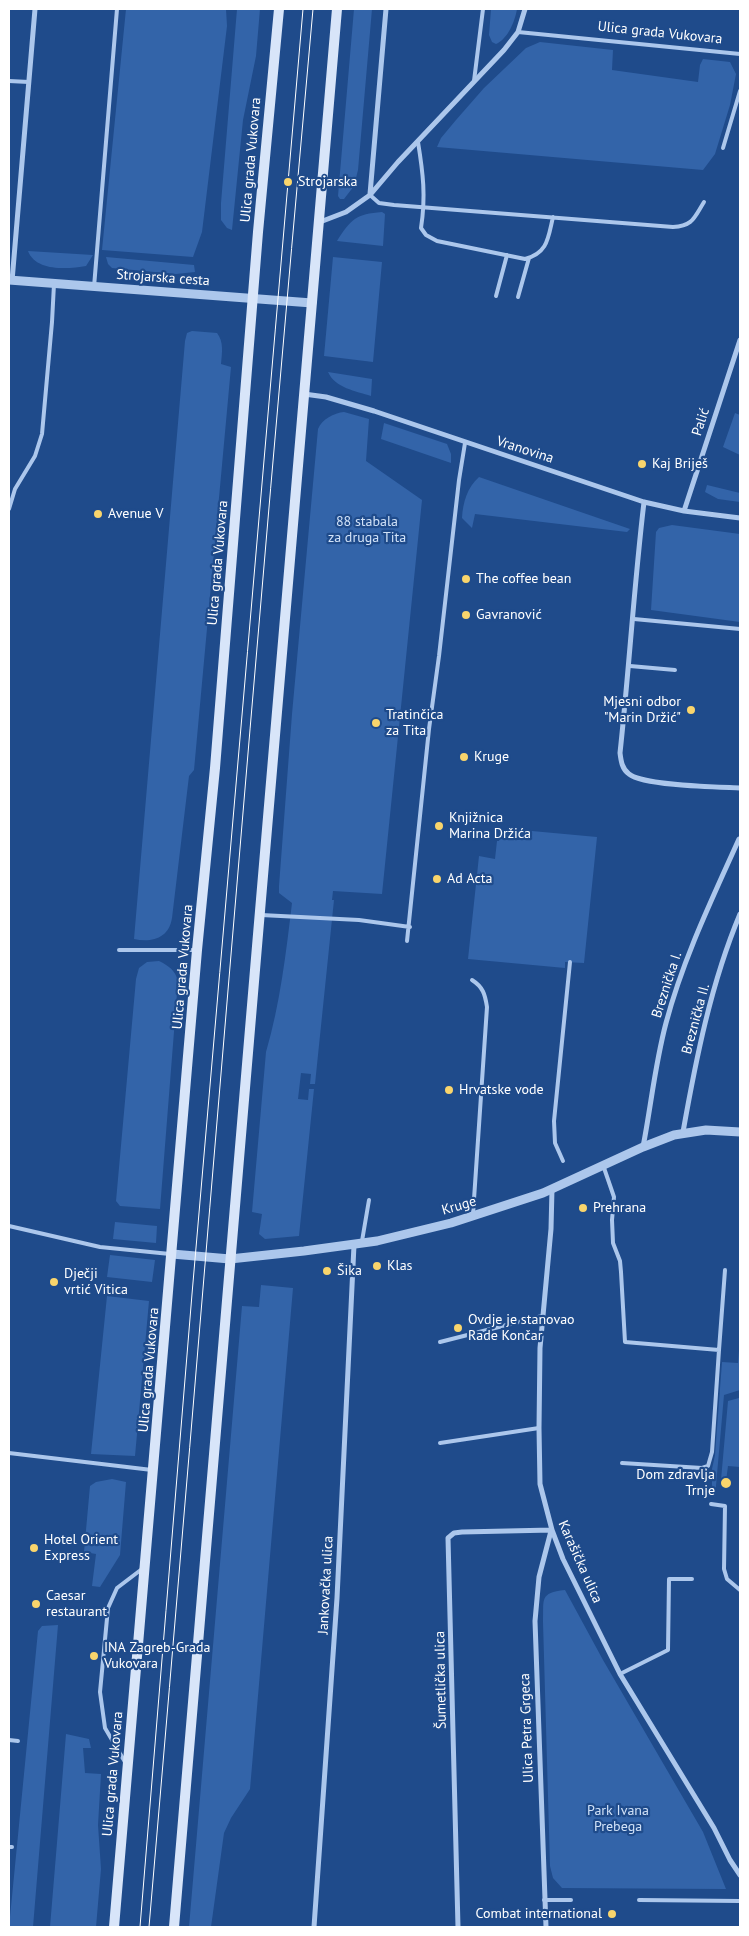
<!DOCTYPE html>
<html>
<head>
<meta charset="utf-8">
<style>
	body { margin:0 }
	#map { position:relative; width:749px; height:1936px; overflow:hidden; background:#1f4b8b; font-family:"PT Sans",sans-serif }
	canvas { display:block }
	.frame { position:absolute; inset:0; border:10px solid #fff; pointer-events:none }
</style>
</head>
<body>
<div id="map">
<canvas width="749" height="1936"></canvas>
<div class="frame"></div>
</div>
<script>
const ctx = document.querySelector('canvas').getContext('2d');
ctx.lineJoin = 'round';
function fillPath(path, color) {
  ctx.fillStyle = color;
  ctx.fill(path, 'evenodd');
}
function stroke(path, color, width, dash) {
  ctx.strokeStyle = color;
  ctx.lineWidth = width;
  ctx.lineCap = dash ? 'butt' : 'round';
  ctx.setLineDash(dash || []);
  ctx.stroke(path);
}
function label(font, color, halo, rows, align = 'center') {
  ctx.font = font + ' "PT Sans",sans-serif';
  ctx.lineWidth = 4.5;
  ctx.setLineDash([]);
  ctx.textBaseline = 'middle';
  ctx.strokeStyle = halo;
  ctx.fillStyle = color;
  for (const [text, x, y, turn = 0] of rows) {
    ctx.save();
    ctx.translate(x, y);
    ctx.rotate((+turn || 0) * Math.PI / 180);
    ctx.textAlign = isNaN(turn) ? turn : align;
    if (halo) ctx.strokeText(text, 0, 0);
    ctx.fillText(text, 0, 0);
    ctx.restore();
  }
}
fillPath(new Path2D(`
	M 126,9 L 226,9 L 227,26 L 202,232 L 193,257 L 102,250 Z
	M 237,9 L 260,9 L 256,56 L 243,120 L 232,230 L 227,228 L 221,220 L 221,203 Z
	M 354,9 L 372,9 L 358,170 L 354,186 L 344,199 L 340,199 L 338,196 Z
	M 491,9 L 517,9 C 515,21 508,39 496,44 L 492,42 L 489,35 Z
	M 540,42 L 613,50 L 612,70 L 698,82 L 700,65 L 703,59 L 730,62 L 736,74 L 730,105 L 715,154 L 703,170 L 437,147 L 441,138 L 456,120 L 484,88 L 526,48 Z
	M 382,212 L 385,214 L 383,246 L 337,241 C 351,219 356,214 382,212 Z
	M 28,251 L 93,255 L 86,266 C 69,269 36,272 28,251 Z
	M 106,257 L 194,265 L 195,272 L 176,274 L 112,268 L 108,264 Z
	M 333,257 L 382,262 L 373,362 L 324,356 Z
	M 192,331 L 217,333 C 224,342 222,353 221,364 L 231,367 L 194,770 L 189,776 L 172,918 C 169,938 152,943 134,939 L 185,341 L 187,333 Z
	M 328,372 L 372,379 L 371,396 C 356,391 335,388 328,372 Z
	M 344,412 L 369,419 L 366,461 L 422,500 L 382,894 L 333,891 L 332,900 L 334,900 L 315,1084 L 310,1084 L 311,1074 L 301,1073 L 298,1099 L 308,1100 L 309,1089 L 314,1089 L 299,1236 L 265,1239 L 259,1234 L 262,1214 L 252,1212 L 266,1052 C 280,1004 286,953 292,903 L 279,893 L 279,886 L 292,714 L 318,429 C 322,419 334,413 344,412 Z
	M 735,413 L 740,415 L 740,455 L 723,447 Z
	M 384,423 L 447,444 L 451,454 L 451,463 L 381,439 Z
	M 479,477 L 630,529 L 627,532 L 475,514 L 472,528 L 462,518 C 463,502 467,488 479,477 Z
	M 707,485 L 740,493 L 740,502 L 718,499 L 705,492 Z
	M 672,525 L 740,534 L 740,622 L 651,610 L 656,532 L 659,528 Z
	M 521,830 L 597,837 L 584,963 L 565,962 L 565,968 L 468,959 L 479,856 L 495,859 L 497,841 L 499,841 L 500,837 L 519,840 Z
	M 159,961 C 169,966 175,970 178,981 L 160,1209 L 120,1206 L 116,1201 L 136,979 L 139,968 L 147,962 Z
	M 115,1222 L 157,1226 L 156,1243 L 113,1239 Z
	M 110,1255 L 155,1260 L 152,1282 L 107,1277 Z
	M 261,1285 L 293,1288 L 250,1789 L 231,1818 L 224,1833 L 211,1927 L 189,1927 L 242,1306 L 259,1307 Z
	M 107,1296 L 149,1301 L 135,1456 L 91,1454 Z
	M 740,1338 L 740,1390 L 724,1395 L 715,1497 L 712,1496 L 712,1469 L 715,1455 L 722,1362 L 738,1363 Z
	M 739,1395 L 740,1467 L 728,1466 L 726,1481 L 721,1480 L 728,1401 L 739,1398 Z
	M 112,1479 L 126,1482 L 120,1555 L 100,1587 L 92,1586 L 96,1554 L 84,1552 L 90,1486 L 96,1482 Z
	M 565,1590 L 603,1660 L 703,1832 L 726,1889 L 562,1888 L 553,1878 L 550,1866 L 543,1622 C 544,1599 539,1593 565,1590 Z
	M 58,1625 L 33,1927 L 9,1927 L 38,1631 L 42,1626 Z
	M 66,1734 L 89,1739 L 91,1748 L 83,1748 L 85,1773 L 101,1774 L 98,1825 L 101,1869 L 96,1927 L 50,1927 Z`), '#3364a9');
stroke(new Path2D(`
	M 518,32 L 740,54
	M 9,81 L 29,82
	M 474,81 L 483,9
	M 418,142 C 423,173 426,196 421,228 L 426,235 L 437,241 L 525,259 C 548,253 548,238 553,217
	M 723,148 L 740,91
	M 370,195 L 379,203 L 394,205 L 673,227 C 693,226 694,218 704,202
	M 94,287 L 117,9
	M 496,296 L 507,255
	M 518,297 L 529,258
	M 9,509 L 15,489 L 35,456 L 42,434 L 52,322 L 54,284
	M 634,619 L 740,629
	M 630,666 L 675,670
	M 261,915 L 359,920 L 410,927
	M 407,941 L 429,729 L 439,656 L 459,480 L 465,443
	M 119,950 L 195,950
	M 472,980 C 483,987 485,994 487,1007 L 473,1214
	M 563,1161 L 555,1143 L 554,1121 L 570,962
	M 603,1165 L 614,1197 L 612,1220 L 613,1243 L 620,1261 L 621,1272 L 625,1342 L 719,1350 L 712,1452 L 708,1466 L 702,1468 L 622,1463
	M 9,1226 L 100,1247 L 170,1254
	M 362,1241 L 369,1200
	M 440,1342 L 542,1316
	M 719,1350 L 725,1270
	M 440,1443 L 539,1428
	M 9,1453 L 152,1470
	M 711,1504 L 725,1506 L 724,1569 L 727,1579 L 740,1590
	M 620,1674 L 668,1650 L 669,1579 L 692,1579
	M 9,1740 L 18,1741
	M 125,1762 L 105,1728 L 100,1692 L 108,1608 L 117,1588 L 142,1569
	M 9,1847 L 12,1847
	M 544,1900 L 571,1900
	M 639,1900 L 740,1901`), '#acc7ec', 4);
stroke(new Path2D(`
	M 370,194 L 386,9
	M 320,222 L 346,212 L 370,195 L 398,162 L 504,50 L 518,32 L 525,9
	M 12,281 L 35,9
	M 304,394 L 326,397 L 374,411 L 644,502 L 684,511 L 740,518
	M 644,502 C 634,586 629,670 620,753 C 621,761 622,769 629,774 C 644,786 718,787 740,788
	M 684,511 L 740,340
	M 683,1132 C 696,1059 711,983 740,914
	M 643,1147 C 651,1106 655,1064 666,1023 C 683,959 712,899 739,839
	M 552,1189 L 551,1229 L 540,1348 L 539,1428 L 540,1484 L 552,1530 L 563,1559 L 620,1674 L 714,1828 L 730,1860 L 740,1875
	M 314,1927 L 337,1598 L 354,1245
	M 458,1927 L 448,1538 L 454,1533 L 462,1532 L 552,1530
	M 546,1927 L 535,1621 L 539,1577 L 551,1531`), '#acc7ec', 5);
stroke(new Path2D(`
	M 9,280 L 312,303
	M 172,1254 L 230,1259 L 304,1251 L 377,1241 L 451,1223 L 543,1193 L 643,1147 L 674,1135 L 706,1130 L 740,1132`), '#acc7ec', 9);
stroke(new Path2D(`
	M 114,1927 L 197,950 L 215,768 L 258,232 L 279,9
	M 174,1927 C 227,1288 283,648 337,9`), '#d8e5f9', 10);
stroke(new Path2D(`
	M 140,1927 L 192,1294 L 303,9
	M 149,1927 C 204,1288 255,648 313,9`), '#fff', 1);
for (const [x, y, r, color] of [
	[288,182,5,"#f9d56c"],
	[642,464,5,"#f9d56c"],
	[98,514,5,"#f9d56c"],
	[466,579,5,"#f9d56c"],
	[466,615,5,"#f9d56c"],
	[691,710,5,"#f9d56c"],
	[376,723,5,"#f9d56c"],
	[464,757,5,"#f9d56c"],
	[439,826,5,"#f9d56c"],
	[437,879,5,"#f9d56c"],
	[449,1090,5,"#f9d56c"],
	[583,1208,5,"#f9d56c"],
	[377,1266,5,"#f9d56c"],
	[327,1271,5,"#f9d56c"],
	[54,1282,5,"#f9d56c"],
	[458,1328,5,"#f9d56c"],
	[726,1483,6,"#f9d56c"],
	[34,1548,5,"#f9d56c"],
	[36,1604,5,"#f9d56c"],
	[94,1656,5,"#f9d56c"],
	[612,1914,5,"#f9d56c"]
]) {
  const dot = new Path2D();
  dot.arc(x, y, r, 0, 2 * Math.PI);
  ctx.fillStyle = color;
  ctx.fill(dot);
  stroke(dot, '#1f4b8b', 2);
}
label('14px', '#fff', '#1f4b8b', [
	["Ulica grada Vukovara",660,33,6],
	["Ulica grada Vukovara",251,160,-85],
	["Strojarska cesta",163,278,4],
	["Palić",701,422,-72],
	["Vranovina",525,450,18],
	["Ulica grada Vukovara",218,563,-85],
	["Ulica grada Vukovara",183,967,-85],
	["Breznička I.",667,985,-72],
	["Breznička II.",696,1019,-75],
	["Kruge",459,1206,-16],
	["Ulica grada Vukovara",149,1370,-85],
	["Karašička ulica",580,1562,66],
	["Jankovačka ulica",326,1585,-87],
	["Šumetlička ulica",441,1680,-91],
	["Ulica Petra Grgeca",527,1728,-92],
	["Ulica grada Vukovara",113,1774,-85]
]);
label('14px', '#fff', '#1f4b8b', [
	["Strojarska",298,182],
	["Kaj Briješ",652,464],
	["Avenue V",108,514],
	["The coffee bean",476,579],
	["Gavranović",476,615],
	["Mjesni odbor",681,702,"right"],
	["\"Marin Držić\"",681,718,"right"],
	["Tratinčica",386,715],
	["za Tita",386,731],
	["Kruge",474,757],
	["Knjižnica",449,818],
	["Marina Držića",449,834],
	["Ad Acta",447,879],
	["Hrvatske vode",459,1090],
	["Prehrana",593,1208],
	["Klas",387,1266],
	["Šika",337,1271],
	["Dječji",64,1274],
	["vrtić Vitica",64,1290],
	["Ovdje je stanovao",468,1320],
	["Rade Končar",468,1336],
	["Dom zdravlja",715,1475,"right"],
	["Trnje",715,1491,"right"],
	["Hotel Orient",44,1540],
	["Express",44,1556],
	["Caesar",46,1596],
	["restaurant",46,1612],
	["INA Zagreb-Grada",104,1648],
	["Vukovara",104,1664],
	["Combat international",602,1914,"right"]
], 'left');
label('14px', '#d1e2f8', '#1f4b8b', [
	["88 stabala",367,522],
	["za druga Tita",367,538],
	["Park Ivana",618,1811],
	["Prebega",618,1827]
]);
</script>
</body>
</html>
